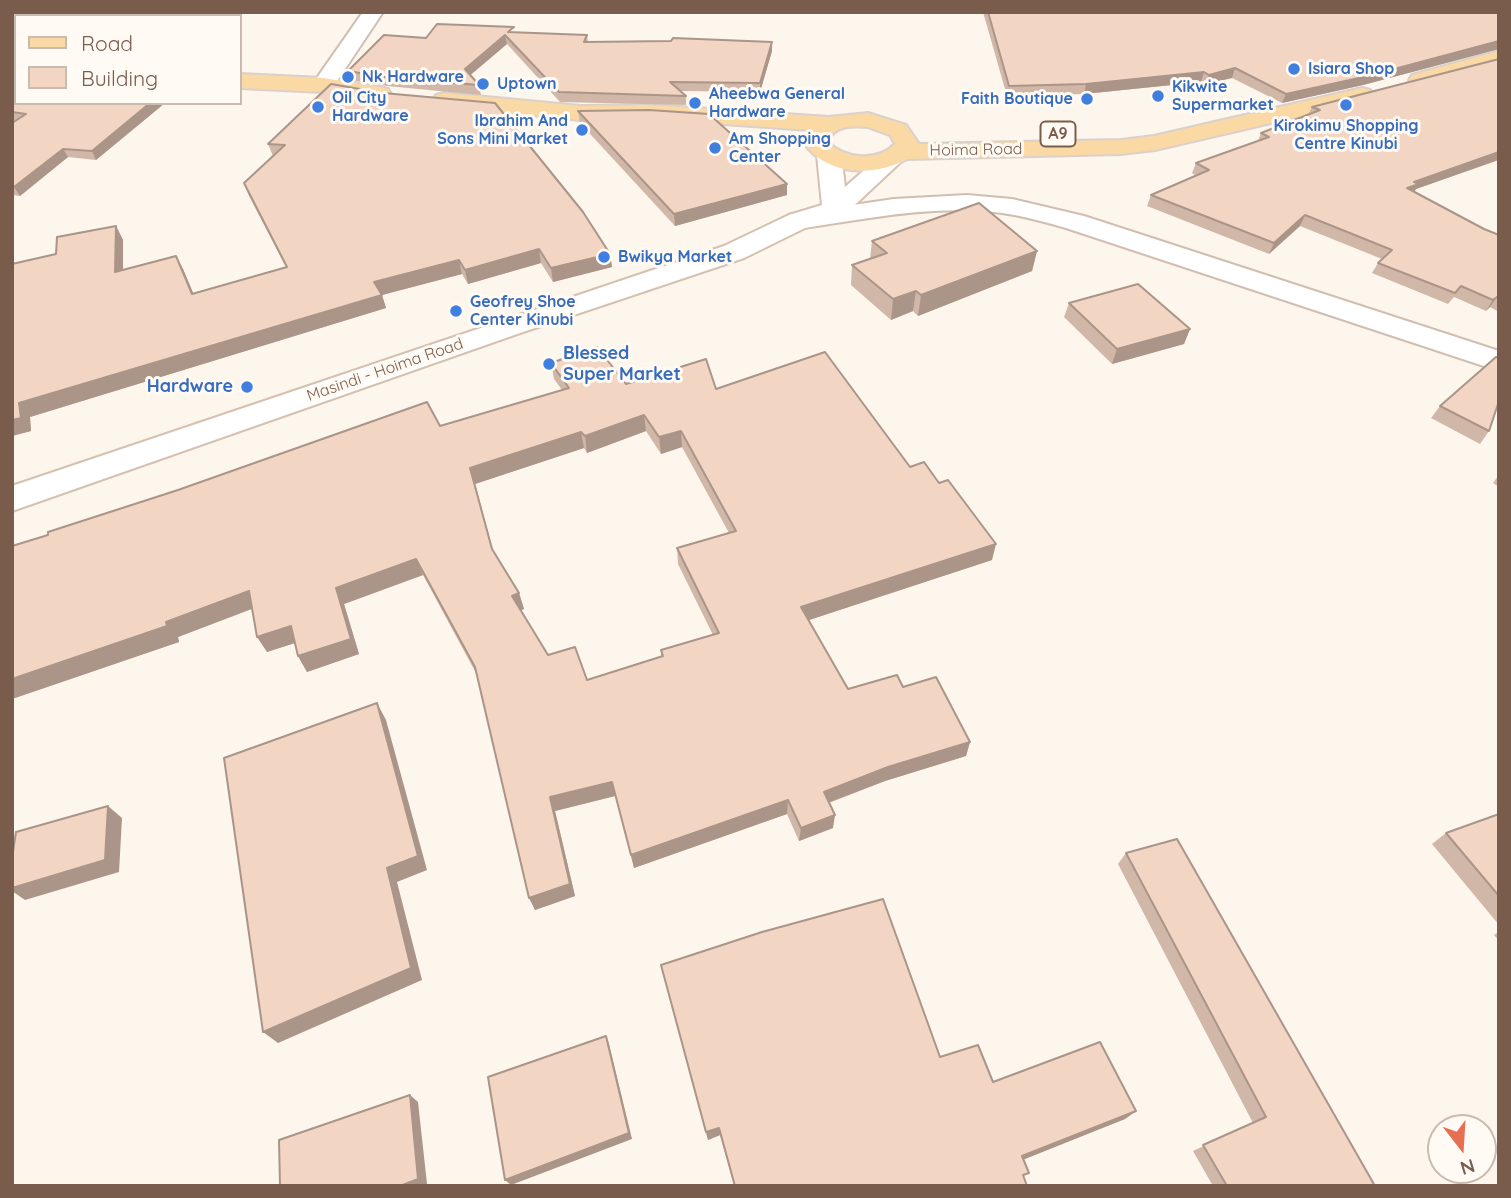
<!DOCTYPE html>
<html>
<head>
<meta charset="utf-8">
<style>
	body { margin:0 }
	#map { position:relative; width:1511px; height:1198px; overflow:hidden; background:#fdf6ec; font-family:Quicksand,sans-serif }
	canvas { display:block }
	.frame { position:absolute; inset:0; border:14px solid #7a5c4d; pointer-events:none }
	.legend { position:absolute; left:14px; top:14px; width:228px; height:91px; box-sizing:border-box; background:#fffaf3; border:2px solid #cabbb1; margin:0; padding:9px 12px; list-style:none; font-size:21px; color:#7a5c4d }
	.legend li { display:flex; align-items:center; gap:14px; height:35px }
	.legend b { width:35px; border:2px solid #cabbb1 }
	.north { position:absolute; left:1427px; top:1114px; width:70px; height:70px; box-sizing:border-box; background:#fffaf3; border:2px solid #cabbb1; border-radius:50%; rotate:163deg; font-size:19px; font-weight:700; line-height:28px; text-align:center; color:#7a5c4d }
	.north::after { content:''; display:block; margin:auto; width:24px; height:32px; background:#e76f51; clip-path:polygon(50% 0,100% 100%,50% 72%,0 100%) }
</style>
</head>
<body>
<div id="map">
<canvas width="1511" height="1198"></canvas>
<div class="frame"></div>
<ul class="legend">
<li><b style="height:9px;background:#fbd9a5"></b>Road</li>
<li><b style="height:19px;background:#f3d5c3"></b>Building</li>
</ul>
<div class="north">N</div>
</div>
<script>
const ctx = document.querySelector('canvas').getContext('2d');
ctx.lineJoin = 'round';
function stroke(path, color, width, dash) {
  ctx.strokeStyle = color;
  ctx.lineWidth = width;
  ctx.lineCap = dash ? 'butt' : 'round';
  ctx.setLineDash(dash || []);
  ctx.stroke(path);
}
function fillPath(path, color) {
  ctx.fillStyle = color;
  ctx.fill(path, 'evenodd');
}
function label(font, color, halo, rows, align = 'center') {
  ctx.font = font + ' Quicksand,sans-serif';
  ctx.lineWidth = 6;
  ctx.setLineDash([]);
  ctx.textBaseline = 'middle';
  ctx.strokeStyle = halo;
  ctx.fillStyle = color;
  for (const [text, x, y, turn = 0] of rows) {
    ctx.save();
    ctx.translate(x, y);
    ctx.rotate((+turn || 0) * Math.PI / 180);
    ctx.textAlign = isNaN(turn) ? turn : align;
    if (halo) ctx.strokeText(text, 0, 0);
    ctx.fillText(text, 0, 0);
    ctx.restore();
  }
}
const street = new Path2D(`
	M 363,12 L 383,12 L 331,90 L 315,90 L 312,85 Z
	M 967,195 L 1012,199 L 1084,216 L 1499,351 L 1499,371 L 1066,228 C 1045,222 1024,216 1002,213 C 935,204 865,219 798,229 L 789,227 L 785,221 L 789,215 L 798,213 L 894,199 Z`);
const secondary = new Path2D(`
	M 829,148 L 838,150 L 841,155 L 845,187 L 885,152 L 894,150 L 903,152 L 906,157 L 844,215 L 807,227 L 744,258 L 520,333 L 12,511 L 12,486 L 724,246 L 789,215 L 822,205 L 817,155 L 820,150 Z`);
const primary = new Path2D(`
	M 1499,51 L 1499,64 L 1420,87 L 1412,85 L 1409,80 L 1412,75 Z
	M 12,58 L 16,59 L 16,71 L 12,70 Z
	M 240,74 L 323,78 L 380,87 L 388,89 L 391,94 L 388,99 L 380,101 L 323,92 L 240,88 Z
	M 1362,88 L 1370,90 L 1373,95 L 1370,100 L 1155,150 L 1121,154 L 907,159 C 874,177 827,176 804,143 L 810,130 L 650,119 L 581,120 L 444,107 L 436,105 L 433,100 L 436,95 L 444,93 L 581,106 L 650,105 L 829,117 L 868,113 L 906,125 L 919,144 L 1121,140 L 1154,136 ZM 868,127 L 890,135 L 895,144 C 877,162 845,159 828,142 C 833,125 853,126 868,127 Z`);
stroke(street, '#d1beb0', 4);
stroke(secondary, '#d6c0b0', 4);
stroke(primary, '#dad1cd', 4);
fillPath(street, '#fff');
fillPath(secondary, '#fff');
fillPath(primary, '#fbd9a5');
fillPath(new Path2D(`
	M 983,12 L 1499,12 L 1499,49 L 1363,85 L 1282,103 L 1232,78 L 1206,84 L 1201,82 L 1084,94 L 1007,96 Z
	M 515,33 L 587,35 L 588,42 L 772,51 L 760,92 L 681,91 L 686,96 L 686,105 L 560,102 L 507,44 L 470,75 L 479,85 L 481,95 L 387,86 L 351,80 L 348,71 L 426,38 Z
	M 1499,59 L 1499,160 L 1416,189 L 1414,192 L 1484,229 L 1499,235 L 1499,312 L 1490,307 L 1486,311 L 1454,297 L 1448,304 L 1372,273 L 1378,263 L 1382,259 L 1300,226 L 1269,254 L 1147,206 L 1151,195 L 1196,176 L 1192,173 L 1196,163 L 1258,141 L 1261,133 L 1308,115 L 1312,107 Z
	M 12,75 L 16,103 L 165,103 L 96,160 L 68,157 L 20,196 L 12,195 L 12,123 L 16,120 L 12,120 Z
	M 331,84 L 610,254 L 612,267 L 553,282 L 541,263 L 468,284 L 462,274 L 382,295 L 386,308 L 30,417 L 31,431 L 12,436 L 56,254 L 116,226 L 123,240 L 123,270 L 183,269 L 193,293 L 286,267 L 249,196 L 244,183 L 273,156 L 268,144 Z
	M 578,111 L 787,195 L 675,226 L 580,123 Z
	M 872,241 L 1037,251 L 1032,271 L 918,316 L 913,311 L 891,320 L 851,285 L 852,265 L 870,259 Z
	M 1069,303 L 1190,329 L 1184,344 L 1112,364 L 1064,317 Z
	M 551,363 L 626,384 L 716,389 L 910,467 L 992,560 L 809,620 L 848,689 L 903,687 L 970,742 L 966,756 L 885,781 L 829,803 L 833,828 L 799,841 L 787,814 L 634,868 L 615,796 L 555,811 L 575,896 L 535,910 L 477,675 L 423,575 L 344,604 L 359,654 L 307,672 L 298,656 L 295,643 L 267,652 L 252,609 L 178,637 L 179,642 L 12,699 L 12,546 L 440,426 L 562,390 L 554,379 ZM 646,431 L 661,454 L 682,447 L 729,533 L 677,548 L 678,564 L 713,635 L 661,650 L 661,657 L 587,680 L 548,655 L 521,610 L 524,609 L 519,593 L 493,551 L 475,484 L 584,448 L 587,453 Z
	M 1440,406 L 1489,431 L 1480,444 L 1431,418 Z
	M 1499,475 L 1499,487 L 1493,483 Z
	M 1499,814 L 1499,925 L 1432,844 L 1446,833 Z
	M 1126,853 L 1375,1186 L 1213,1186 L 1193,1151 L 1253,1123 L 1118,864 Z
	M 1499,932 L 1499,941 L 1494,935 Z
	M 664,976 L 940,1057 L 993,1082 L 1136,1111 L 1125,1119 L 1024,1159 L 1023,1177 L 1027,1186 L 734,1186 L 720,1135 L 708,1140 Z`), '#d1b7a8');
fillPath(new Path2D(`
	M 505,35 L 507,44 L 467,78 L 465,69 Z
	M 1499,41 L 1499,49 L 1363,85 L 1282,103 L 1286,94 Z
	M 772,42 L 772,51 L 760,92 L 760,83 Z
	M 1235,68 L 1232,78 L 1206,84 L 1209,75 Z
	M 1204,72 L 1201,82 L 1084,94 L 1086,84 Z
	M 150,103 L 165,103 L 96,160 L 92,151 Z
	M 63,149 L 68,157 L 20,196 L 14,187 Z
	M 1499,152 L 1498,160 L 1416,189 L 1413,194 L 1407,188 L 1414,182 Z
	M 787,184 L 787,195 L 675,226 L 674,214 Z
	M 1305,215 L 1300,226 L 1269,254 L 1274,243 Z
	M 116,226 L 123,240 L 123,286 L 115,272 Z
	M 539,249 L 541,263 L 468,284 L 465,270 Z
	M 1037,251 L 1032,271 L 918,316 L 921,295 Z
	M 610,254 L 612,267 L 553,282 L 551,268 Z
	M 176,256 L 183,269 L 199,307 L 192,294 Z
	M 459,260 L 462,274 L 382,295 L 386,308 L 30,417 L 31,431 L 12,436 L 12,420 L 19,403 L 374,282 Z
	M 916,291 L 913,311 L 891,320 L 893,299 Z
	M 1497,297 L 1490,307 L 1486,311 L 1493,300 Z
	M 1190,329 L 1184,344 L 1112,364 L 1117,349 Z
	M 644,415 L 646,431 L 587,453 L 585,436 Z
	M 681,431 L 682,447 L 661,454 L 659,437 Z
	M 581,432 L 584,448 L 475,484 L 497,565 L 470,468 Z
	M 996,544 L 992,560 L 800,623 L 801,607 Z
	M 416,559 L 423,575 L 344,604 L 359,654 L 307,672 L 298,656 L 336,588 Z
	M 249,591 L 259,606 L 178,637 L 179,642 L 12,699 L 12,679 Z
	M 519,593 L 524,609 L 517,612 L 512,596 Z
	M 291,626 L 301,641 L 267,652 L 257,637 Z
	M 377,703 L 386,720 L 427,870 L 397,882 L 422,980 L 278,1043 L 263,1032 L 387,868 Z
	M 970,742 L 966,756 L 885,781 L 822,805 L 824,792 L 888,767 Z
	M 612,782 L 615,796 L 555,811 L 575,896 L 535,910 L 529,898 L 550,797 Z
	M 788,800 L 787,814 L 634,868 L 631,855 Z
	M 108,806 L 122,818 L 119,872 L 25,900 L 12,891 L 12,888 Z
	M 835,815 L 833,828 L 799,841 L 801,828 Z
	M 606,1036 L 609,1044 L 632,1139 L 511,1185 L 505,1180 Z
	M 410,1095 L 418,1102 L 427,1184 L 423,1186 L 400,1186 Z
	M 1136,1111 L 1125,1119 L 1015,1163 L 1022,1156 Z
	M 719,1128 L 720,1135 L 708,1140 L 706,1132 Z`), '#aa9588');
const building = new Path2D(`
	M 988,12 L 1499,12 L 1499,41 L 1368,76 L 1286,94 L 1235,68 L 1209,75 L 1204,72 L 1086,84 L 1009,86 Z
	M 437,24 L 514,27 L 508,32 L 587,35 L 584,42 L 671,41 L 673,38 L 772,42 L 760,83 L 670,82 L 686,96 L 559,92 L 505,35 L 465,69 L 479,85 L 385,77 L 348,71 L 384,35 L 426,38 Z
	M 1499,59 L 1499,152 L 1414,182 L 1419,184 L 1407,188 L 1484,229 L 1499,235 L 1499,297 L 1497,297 L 1493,300 L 1461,286 L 1455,293 L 1378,263 L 1392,250 L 1305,215 L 1274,243 L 1151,195 L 1209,170 L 1196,163 L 1269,137 L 1261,133 L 1320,110 L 1312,107 Z
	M 12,75 L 16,76 L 16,103 L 150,103 L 92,151 L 63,149 L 14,187 L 12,186 L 12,123 L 26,114 L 12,112 Z
	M 331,84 L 383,93 L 495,103 L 583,212 L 610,254 L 551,268 L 539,249 L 465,270 L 459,260 L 374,282 L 382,295 L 19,403 L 21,418 L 12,420 L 12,264 L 56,254 L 57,237 L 116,226 L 115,272 L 176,256 L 192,294 L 287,267 L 244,183 L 285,145 L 268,144 Z
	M 649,110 L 709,114 L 787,184 L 674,214 L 578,111 Z
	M 979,203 L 1037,251 L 921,295 L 916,291 L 893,299 L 852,265 L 887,253 L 872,241 Z
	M 1138,284 L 1190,329 L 1117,349 L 1069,303 Z
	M 597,347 L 626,384 L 706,359 L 716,389 L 825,352 L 910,467 L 924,462 L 939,483 L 948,480 L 996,544 L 801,607 L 848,689 L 897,675 L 903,687 L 936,677 L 970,742 L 888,767 L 824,792 L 835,815 L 801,828 L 788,800 L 631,855 L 612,782 L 550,797 L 570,884 L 529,898 L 475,667 L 416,559 L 336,588 L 351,639 L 298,656 L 291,626 L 257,637 L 249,591 L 166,622 L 167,626 L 12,679 L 12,546 L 48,535 L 48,532 L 178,490 L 427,402 L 440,426 L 569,388 L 551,363 ZM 644,415 L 659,437 L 681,431 L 736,531 L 677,548 L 719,633 L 661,650 L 663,656 L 587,680 L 575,647 L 548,655 L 512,596 L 519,593 L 492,549 L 470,468 L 581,432 L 585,436 Z
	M 1496,357 L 1499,358 L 1499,401 L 1489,431 L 1440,406 Z
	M 377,703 L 418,856 L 387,868 L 411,968 L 263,1032 L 224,758 Z
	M 108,806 L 105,860 L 12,888 L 12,858 L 16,832 Z
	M 1499,814 L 1499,896 L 1446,833 Z
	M 1177,839 L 1375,1186 L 1227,1186 L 1203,1145 L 1266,1117 L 1126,853 Z
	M 883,899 L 940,1057 L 978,1045 L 993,1082 L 1100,1042 L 1136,1111 L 1022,1156 L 1029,1173 L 1023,1175 L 1027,1186 L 735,1186 L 719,1128 L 706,1132 L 661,965 L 762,932 Z
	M 606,1036 L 629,1133 L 505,1180 L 488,1077 Z
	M 410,1095 L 418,1179 L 400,1186 L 280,1186 L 279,1140 Z`);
fillPath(building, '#f3d5c3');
stroke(building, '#aa9588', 2);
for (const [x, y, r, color] of [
	[1294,69,7,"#3f7fe0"],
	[348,77,7,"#3f7fe0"],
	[483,84,7,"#3f7fe0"],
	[1158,96,7,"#3f7fe0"],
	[1087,99,7,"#3f7fe0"],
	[695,103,7,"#3f7fe0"],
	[1346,105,7,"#3f7fe0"],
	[318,107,7,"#3f7fe0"],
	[582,130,7,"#3f7fe0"],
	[715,148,7,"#3f7fe0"],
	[604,257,7,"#3f7fe0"],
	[456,311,7,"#3f7fe0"],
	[549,364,7,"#3f7fe0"],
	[247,387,7,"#3f7fe0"]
]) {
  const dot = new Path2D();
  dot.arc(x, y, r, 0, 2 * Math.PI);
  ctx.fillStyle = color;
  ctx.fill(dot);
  stroke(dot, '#fffaf3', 2.5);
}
label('bold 16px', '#366cbe', '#fffaf3', [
	["Isiara Shop",1308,69],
	["Nk Hardware",362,77],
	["Uptown",497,84],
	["Kikwite",1172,87],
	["Supermarket",1172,105],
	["Aheebwa General",709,94],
	["Hardware",709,112],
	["Oil City",332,98],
	["Hardware",332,116],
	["Faith Boutique",1073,99,"right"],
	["Ibrahim And",568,121,"right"],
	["Sons Mini Market",568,139,"right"],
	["Kirokimu Shopping",1346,126,"center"],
	["Centre Kinubi",1346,144,"center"],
	["Am Shopping",729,139],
	["Center",729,157],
	["Bwikya Market",618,257],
	["Geofrey Shoe",470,302],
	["Center Kinubi",470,320]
], 'left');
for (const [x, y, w] of [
	[1058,134,35]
]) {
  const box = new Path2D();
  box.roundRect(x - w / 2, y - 12.5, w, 25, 5);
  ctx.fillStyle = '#fffaf3';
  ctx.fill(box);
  stroke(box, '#7a5c4d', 2);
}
label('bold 16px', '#7a5c4d', null, [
	["A9",1058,134]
]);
label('16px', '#7a5c4d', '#fffaf3', [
	["Hoima Road",976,150,-1],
	["Masindi - Hoima Road",385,370,-19]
]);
label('bold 18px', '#366cbe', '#fffaf3', [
	["Blessed",563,354],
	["Super Market",563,375],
	["Hardware",233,387,"right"]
], 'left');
</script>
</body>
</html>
